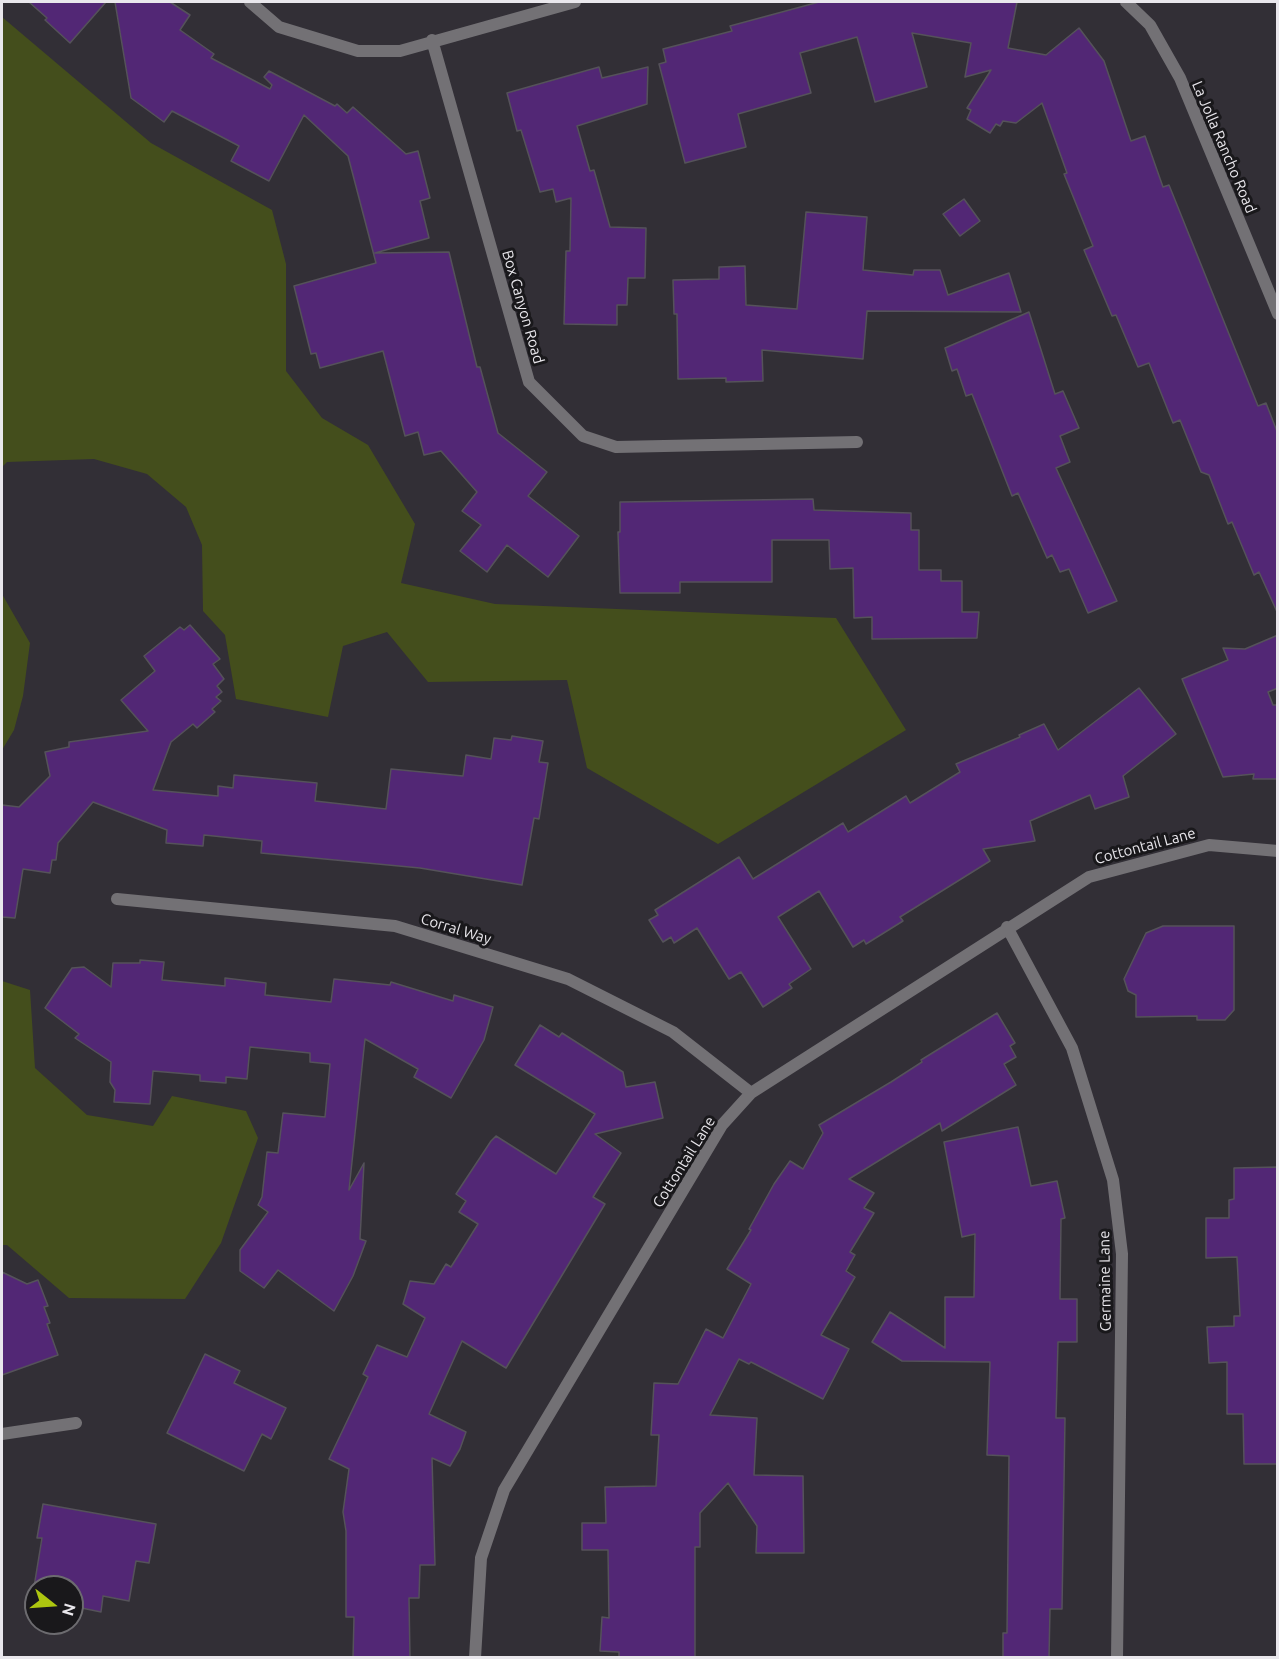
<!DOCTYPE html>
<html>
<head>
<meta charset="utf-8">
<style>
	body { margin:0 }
	#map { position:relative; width:1279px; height:1659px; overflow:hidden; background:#322f36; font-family:Ubuntu,sans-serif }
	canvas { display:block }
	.frame { position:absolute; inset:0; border:3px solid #e9e7ec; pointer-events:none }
	.north { position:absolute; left:24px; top:1575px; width:60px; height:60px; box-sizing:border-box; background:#19181b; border:2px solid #6c6b6f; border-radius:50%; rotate:107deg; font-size:16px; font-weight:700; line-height:24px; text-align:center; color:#e9e7ec }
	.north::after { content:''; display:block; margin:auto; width:21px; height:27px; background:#adc610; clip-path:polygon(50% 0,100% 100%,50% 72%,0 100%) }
</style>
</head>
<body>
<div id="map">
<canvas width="1279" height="1659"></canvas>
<div class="frame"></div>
<div class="north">N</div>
</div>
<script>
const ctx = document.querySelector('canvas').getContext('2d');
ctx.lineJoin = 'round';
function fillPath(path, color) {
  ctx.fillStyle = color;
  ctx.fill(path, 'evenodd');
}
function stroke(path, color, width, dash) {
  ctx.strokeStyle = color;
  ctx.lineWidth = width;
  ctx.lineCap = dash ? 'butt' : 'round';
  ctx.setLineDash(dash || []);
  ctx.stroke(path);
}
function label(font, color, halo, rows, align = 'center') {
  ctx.font = font + ' Ubuntu,sans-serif';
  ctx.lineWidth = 6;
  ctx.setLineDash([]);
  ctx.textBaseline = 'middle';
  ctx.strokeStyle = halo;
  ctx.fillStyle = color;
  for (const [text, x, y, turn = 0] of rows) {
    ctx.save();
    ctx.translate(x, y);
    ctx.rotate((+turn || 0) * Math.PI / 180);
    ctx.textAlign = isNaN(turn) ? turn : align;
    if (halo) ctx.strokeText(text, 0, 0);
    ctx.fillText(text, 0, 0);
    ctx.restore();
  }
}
fillPath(new Path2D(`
	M 2,17 L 151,143 L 272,210 L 286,264 L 286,371 L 322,418 L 368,445 L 415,524 L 401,583 L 495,604 L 836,618 L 906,730 L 718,844 L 587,768 L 567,680 L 428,682 L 387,632 L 343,646 L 328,717 L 236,699 L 225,635 L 203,611 L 202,545 L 186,507 L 147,474 L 94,459 L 7,462 L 2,467 Z
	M 2,594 L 30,643 L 23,696 L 14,730 L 2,750 Z
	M 2,981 L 30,990 L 35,1068 L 87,1115 L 153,1126 L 172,1096 L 246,1111 L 258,1138 L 221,1243 L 185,1299 L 69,1298 L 7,1245 L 2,1245 Z`), '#444e1c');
const building = new Path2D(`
	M 29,2 L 106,2 L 70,43 L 45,20 L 47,18 Z
	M 115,2 L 170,2 L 190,15 L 180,30 L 214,54 L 211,58 L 270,89 L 272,85 L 264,77 L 269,71 L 335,106 L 337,104 L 347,113 L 353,107 L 406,154 L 418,151 L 430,198 L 420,201 L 429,238 L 375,253 L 449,252 L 477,367 L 480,367 L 498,433 L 547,472 L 528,496 L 579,536 L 548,577 L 507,545 L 487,572 L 460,551 L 481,525 L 462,511 L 477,492 L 441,451 L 424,455 L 418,432 L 405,436 L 383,351 L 320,368 L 316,353 L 311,354 L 294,286 L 376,263 L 348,156 L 304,115 L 269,181 L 231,161 L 239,146 L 172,111 L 164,122 L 131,98 Z
	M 819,2 L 1017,2 L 1008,48 L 1046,55 L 1079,28 L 1104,61 L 1131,141 L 1145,136 L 1163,187 L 1169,185 L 1258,406 L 1266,403 L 1278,434 L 1278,614 L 1259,572 L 1254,575 L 1232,522 L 1228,524 L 1209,475 L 1201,472 L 1180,420 L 1173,423 L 1149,363 L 1138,367 L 1116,315 L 1112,316 L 1084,250 L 1093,246 L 1064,174 L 1067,173 L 1042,103 L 1016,123 L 1003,121 L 1000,126 L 996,124 L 990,133 L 967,119 L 971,110 L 967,108 L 991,70 L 965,77 L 971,43 L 912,33 L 927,87 L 875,102 L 857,37 L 800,53 L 811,93 L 738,114 L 746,147 L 685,163 L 659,64 L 666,62 L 663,49 L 732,31 L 730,26 Z
	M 599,67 L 602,78 L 648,67 L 647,104 L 577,126 L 590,171 L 594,170 L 610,227 L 646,228 L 645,278 L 628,278 L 627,305 L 617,305 L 617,325 L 564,324 L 566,251 L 570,251 L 571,198 L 556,202 L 553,189 L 540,192 L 521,130 L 517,131 L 507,93 Z
	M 964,199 L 980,221 L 960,236 L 943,214 Z
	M 806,212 L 867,217 L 863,270 L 913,275 L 914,270 L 940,270 L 948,295 L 1009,273 L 1021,312 L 867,311 L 863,359 L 762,350 L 763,381 L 726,382 L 726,378 L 678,379 L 677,314 L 674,314 L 673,280 L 719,279 L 719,267 L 745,266 L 746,305 L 797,309 Z
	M 1029,312 L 1055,394 L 1063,391 L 1079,428 L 1060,436 L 1070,462 L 1056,468 L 1117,601 L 1088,613 L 1069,569 L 1060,572 L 1052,555 L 1047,558 L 1018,493 L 1012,496 L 972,394 L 966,396 L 957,369 L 952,371 L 945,348 Z
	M 813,499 L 814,510 L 911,513 L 911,530 L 919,530 L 919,570 L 941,570 L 941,581 L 962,581 L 962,612 L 979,612 L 977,638 L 872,639 L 872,617 L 854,618 L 853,568 L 830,569 L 829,540 L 772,540 L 772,582 L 680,582 L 680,593 L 620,593 L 618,532 L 620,532 L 620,502 Z
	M 190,625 L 220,659 L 213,664 L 224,679 L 217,686 L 222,692 L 216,697 L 221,701 L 212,709 L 215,712 L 197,728 L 193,724 L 171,742 L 153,790 L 218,796 L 218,786 L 233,788 L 234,775 L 317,783 L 315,801 L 386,809 L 391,769 L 463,776 L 466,755 L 491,759 L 494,738 L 511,740 L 512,736 L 543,741 L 539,762 L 548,763 L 539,819 L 534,818 L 522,885 L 420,868 L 261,853 L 262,841 L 204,835 L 203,846 L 166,843 L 167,830 L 93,802 L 58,843 L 56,860 L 52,860 L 50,873 L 23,869 L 15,918 L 2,917 L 2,805 L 19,807 L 50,776 L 45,752 L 69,747 L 69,742 L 148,731 L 121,700 L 155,671 L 144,656 L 180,627 L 184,630 Z
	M 1278,635 L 1278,688 L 1268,692 L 1273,705 L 1278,705 L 1278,779 L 1253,779 L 1254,774 L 1223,777 L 1182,679 L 1228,660 L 1223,648 L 1245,649 Z
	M 1139,688 L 1176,734 L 1123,776 L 1129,797 L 1095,809 L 1090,795 L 1030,821 L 1035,841 L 983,849 L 990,861 L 900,917 L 903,921 L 866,944 L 864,940 L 853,947 L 819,891 L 778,917 L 811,969 L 789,984 L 792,988 L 763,1007 L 741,972 L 729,979 L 697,928 L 674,943 L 671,937 L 663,942 L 649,920 L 658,915 L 655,910 L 739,857 L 753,879 L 843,823 L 848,832 L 906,796 L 910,803 L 960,772 L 956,764 L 1020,737 L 1019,735 L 1044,724 L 1058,750 Z
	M 1163,926 L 1234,926 L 1234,1010 L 1225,1020 L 1197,1020 L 1197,1016 L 1136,1017 L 1136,995 L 1128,991 L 1124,979 L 1146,933 Z
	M 140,960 L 164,962 L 162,980 L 225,986 L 225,978 L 266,983 L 265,995 L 331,1002 L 334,979 L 390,985 L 391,982 L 453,1001 L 454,995 L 493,1007 L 484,1040 L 451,1098 L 414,1077 L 418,1069 L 365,1039 L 349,1190 L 364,1163 L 360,1239 L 366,1241 L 353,1276 L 334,1311 L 278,1270 L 264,1288 L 240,1271 L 240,1250 L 268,1212 L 258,1205 L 262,1197 L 267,1152 L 278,1153 L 283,1113 L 325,1117 L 330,1064 L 310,1062 L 310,1053 L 250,1047 L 247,1079 L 226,1077 L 226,1083 L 200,1081 L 200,1075 L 153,1071 L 150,1104 L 114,1102 L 115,1090 L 110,1082 L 111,1062 L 75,1038 L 79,1034 L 45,1008 L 72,968 L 84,967 L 111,987 L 113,963 L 140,963 Z
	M 997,1013 L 1015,1043 L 1010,1046 L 1016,1057 L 1004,1064 L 1016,1085 L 942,1131 L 940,1123 L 849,1179 L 874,1193 L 864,1208 L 874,1213 L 850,1252 L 855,1255 L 846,1271 L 855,1277 L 821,1335 L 849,1349 L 823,1399 L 751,1362 L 749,1364 L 739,1359 L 710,1415 L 757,1418 L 754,1475 L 803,1476 L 804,1553 L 756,1553 L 757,1526 L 728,1483 L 700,1513 L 700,1547 L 695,1547 L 695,1658 L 619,1658 L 619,1652 L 600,1651 L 602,1617 L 609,1618 L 608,1550 L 582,1550 L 582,1523 L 606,1523 L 605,1487 L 656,1486 L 659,1435 L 651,1435 L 654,1383 L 678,1384 L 706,1329 L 723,1338 L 751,1284 L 727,1269 L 751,1230 L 749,1229 L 774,1184 L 790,1161 L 803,1169 L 823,1133 L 819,1125 L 891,1082 L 922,1062 L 921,1060 Z
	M 540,1025 L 559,1037 L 562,1033 L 623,1072 L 626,1087 L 655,1082 L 663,1118 L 595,1134 L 621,1153 L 593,1197 L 605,1204 L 506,1368 L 462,1341 L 429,1414 L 466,1432 L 460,1449 L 450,1466 L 432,1458 L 435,1565 L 420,1565 L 419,1598 L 409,1598 L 410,1658 L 353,1658 L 354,1617 L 346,1617 L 346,1531 L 343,1512 L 349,1469 L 329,1459 L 368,1377 L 363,1374 L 377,1345 L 407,1357 L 425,1318 L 403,1304 L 410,1281 L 434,1284 L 446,1264 L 451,1267 L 478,1224 L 459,1212 L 466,1201 L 456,1194 L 491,1141 L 496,1136 L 556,1174 L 595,1114 L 515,1065 Z
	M 1018,1127 L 1031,1186 L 1057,1181 L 1065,1218 L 1061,1219 L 1060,1299 L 1077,1299 L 1077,1342 L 1058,1342 L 1056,1418 L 1065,1418 L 1062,1609 L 1050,1609 L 1049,1658 L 1003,1658 L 1003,1633 L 1007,1633 L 1009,1456 L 987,1455 L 990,1362 L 902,1361 L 872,1342 L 890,1312 L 945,1348 L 945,1297 L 974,1297 L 975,1234 L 962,1237 L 944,1142 Z
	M 1278,1167 L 1278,1464 L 1244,1464 L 1243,1414 L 1227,1414 L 1227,1362 L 1209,1363 L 1207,1327 L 1234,1326 L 1234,1316 L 1240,1316 L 1237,1257 L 1206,1258 L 1206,1218 L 1229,1218 L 1229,1200 L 1234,1199 L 1234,1168 Z
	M 2,1272 L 27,1284 L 38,1280 L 48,1306 L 44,1307 L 50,1323 L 47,1324 L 58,1355 L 2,1375 Z
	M 205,1354 L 240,1371 L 234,1383 L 286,1408 L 271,1439 L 262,1434 L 244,1471 L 167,1433 Z
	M 43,1504 L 156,1524 L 149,1563 L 136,1561 L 129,1601 L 103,1596 L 101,1612 L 72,1606 L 72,1587 L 36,1587 L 36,1599 L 32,1599 L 42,1538 L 37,1538 Z`);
fillPath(building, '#522775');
stroke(building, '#55525a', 1.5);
stroke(new Path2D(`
	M 250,2 L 279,27 L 358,51 L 400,51 L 575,2
	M 1126,2 L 1150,25 L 1180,78 L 1278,314
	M 432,40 L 529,382 L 583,436 L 616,447 L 857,442
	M 117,899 L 395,926 L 568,979 L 673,1032 L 751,1093
	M 1007,927 L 1072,1048 L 1113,1180 L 1122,1254 L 1117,1658
	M 2,1434 L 76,1423
	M 475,1658 L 481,1558 L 504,1490 L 722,1125 L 751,1093 L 1089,877 L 1209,845 L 1278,851`), '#737175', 12);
label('15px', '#e9e7ec', '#19181b', [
	["La Jolla Rancho Road",1224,147,67],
	["Box Canyon Road",523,307,74],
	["Cottontail Lane",1145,846,-15],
	["Corral Way",456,929,17],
	["Cottontail Lane",684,1162,-58],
	["Germaine Lane",1105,1281,-91]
]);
</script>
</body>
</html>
